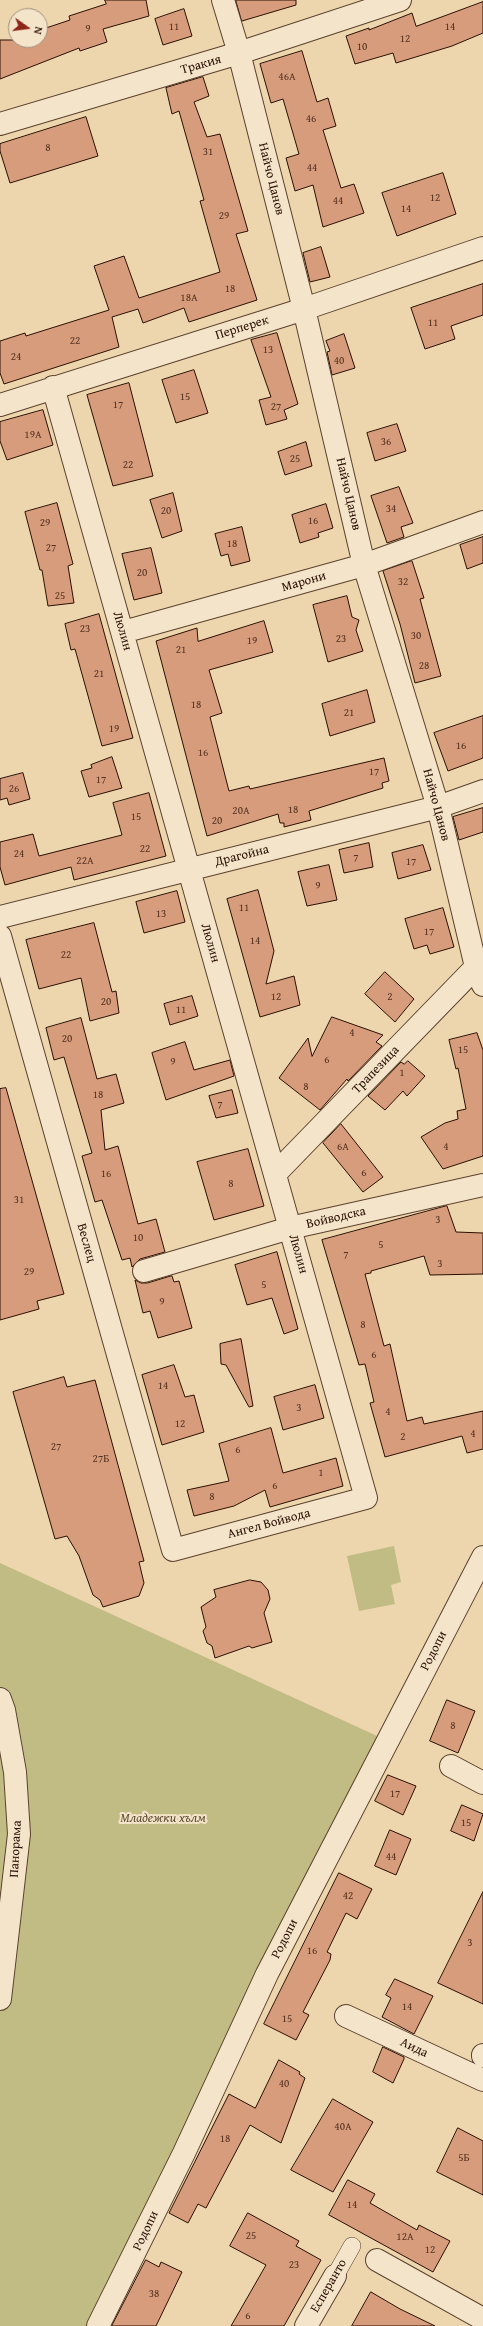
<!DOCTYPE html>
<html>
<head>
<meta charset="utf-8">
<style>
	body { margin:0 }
	#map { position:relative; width:483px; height:2326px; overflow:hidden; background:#edd6ad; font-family:"Gentium Book Plus",serif }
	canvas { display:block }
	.north { position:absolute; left:8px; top:8px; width:40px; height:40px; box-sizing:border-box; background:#f3e4ca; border:1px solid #a38f7a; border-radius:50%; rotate:104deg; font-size:11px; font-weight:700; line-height:16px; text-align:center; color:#2a0f02 }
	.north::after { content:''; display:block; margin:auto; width:14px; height:18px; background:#8f2418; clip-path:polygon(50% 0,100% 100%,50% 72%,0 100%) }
</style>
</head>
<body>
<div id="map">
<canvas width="483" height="2326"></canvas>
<div class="north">N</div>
</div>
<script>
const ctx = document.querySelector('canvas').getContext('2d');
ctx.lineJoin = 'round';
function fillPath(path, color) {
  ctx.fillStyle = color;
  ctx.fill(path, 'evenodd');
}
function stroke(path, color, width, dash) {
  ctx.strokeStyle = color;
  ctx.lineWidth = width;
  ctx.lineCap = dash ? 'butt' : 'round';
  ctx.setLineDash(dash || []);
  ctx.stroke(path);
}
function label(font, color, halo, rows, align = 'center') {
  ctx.font = font + ' "Gentium Book Plus",serif';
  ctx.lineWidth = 4;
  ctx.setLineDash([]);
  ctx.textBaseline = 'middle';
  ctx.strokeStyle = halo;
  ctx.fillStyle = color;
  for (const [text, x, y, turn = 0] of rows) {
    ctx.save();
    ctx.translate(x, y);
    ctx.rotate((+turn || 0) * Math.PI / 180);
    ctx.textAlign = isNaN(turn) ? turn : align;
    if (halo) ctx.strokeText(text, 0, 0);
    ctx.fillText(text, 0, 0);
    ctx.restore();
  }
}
fillPath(new Path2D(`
	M 394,1546 L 401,1582 L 391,1585 L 395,1604 L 359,1611 L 347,1556 Z
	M 0,1563 L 388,1741 L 100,2326 L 0,2326 Z`), '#c0bc84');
const building = new Path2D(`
	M 105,0 L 146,0 L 149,16 L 103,29 L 107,42 L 80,51 L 79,48 L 0,79 L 0,40 L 40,40 L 40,30 L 70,20 L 69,16 L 106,4 Z
	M 236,0 L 296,0 L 296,5 L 242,21 Z
	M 483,2 L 483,33 L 452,46 L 396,63 L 393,53 L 355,64 L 346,36 L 369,28 L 369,30 L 412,13 L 416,26 Z
	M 184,9 L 192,36 L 163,45 L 155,19 Z
	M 302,51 L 317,102 L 328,98 L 336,126 L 323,130 L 341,188 L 354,184 L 364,213 L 323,227 L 313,185 L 295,191 L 286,158 L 299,154 L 283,99 L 271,103 L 260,64 Z
	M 203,77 L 209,96 L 194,102 L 207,137 L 220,134 L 248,231 L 236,234 L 257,300 L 189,322 L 184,308 L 143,323 L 138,309 L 112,317 L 119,347 L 4,384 L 0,373 L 0,341 L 25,333 L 26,336 L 109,310 L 94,266 L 124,256 L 139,298 L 220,272 L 200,201 L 204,200 L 179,111 L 172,114 L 166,88 Z
	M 86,117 L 98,156 L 10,183 L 0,151 L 0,144 Z
	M 443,173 L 456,214 L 397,236 L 382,193 Z
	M 321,247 L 330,277 L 310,282 L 303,253 Z
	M 483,284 L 483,315 L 451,326 L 455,339 L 425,349 L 411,308 Z
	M 277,333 L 298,404 L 284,410 L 287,419 L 266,425 L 259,400 L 271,397 L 251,340 Z
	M 344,334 L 355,368 L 332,375 L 327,352 L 330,351 L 326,341 Z
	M 194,370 L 208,413 L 176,423 L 162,380 Z
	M 129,383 L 153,476 L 113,486 L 87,395 Z
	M 43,410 L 53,445 L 7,460 L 0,441 L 0,422 Z
	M 397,424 L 406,451 L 375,461 L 367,433 Z
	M 306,442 L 312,466 L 285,475 L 278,452 Z
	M 399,487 L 413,523 L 401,527 L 404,537 L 387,543 L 371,496 Z
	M 173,493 L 182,531 L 162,538 L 150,500 Z
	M 57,503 L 73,564 L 68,566 L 74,603 L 48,606 L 42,570 L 40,570 L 25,512 Z
	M 326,504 L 333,528 L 318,533 L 319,537 L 300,543 L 292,515 Z
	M 242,527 L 250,561 L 231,566 L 228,554 L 221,556 L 215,534 Z
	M 483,537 L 483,563 L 467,569 L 460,545 Z
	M 151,548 L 162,593 L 134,600 L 122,554 Z
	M 412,561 L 424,598 L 420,599 L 441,676 L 415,683 L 400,624 L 383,571 Z
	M 347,596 L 352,617 L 359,620 L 356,630 L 363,651 L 328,662 L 313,605 Z
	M 99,614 L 133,738 L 102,746 L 75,649 L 71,650 L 65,624 Z
	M 264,621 L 273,652 L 209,670 L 222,713 L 210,717 L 229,791 L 249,786 L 250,789 L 384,758 L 389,781 L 382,783 L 383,788 L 309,811 L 311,820 L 284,827 L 284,823 L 280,823 L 278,814 L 207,836 L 156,641 L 197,628 L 198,641 Z
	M 367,690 L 375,722 L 330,736 L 322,704 Z
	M 483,716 L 483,758 L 448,771 L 434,733 Z
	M 112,757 L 122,788 L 89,797 L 81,771 L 92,768 L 91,765 Z
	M 23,773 L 30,799 L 9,805 L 7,798 L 0,800 L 0,779 Z
	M 149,793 L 166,856 L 74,880 L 71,867 L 5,885 L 0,867 L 0,842 L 33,834 L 39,856 L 122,835 L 113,803 Z
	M 483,808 L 483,832 L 459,840 L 453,817 Z
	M 369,843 L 373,867 L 344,873 L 339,850 Z
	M 423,845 L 431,870 L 398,879 L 392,853 Z
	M 329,865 L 337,900 L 307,906 L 298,872 Z
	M 258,890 L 274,951 L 266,984 L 294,976 L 300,1005 L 260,1017 L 227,899 Z
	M 177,891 L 185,922 L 144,933 L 136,902 Z
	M 443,908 L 454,947 L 430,954 L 427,945 L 414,949 L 405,919 Z
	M 94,923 L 112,992 L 116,991 L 119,1013 L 90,1021 L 81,978 L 39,989 L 26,940 Z
	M 385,972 L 414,999 L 395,1022 L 365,994 Z
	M 192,996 L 198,1016 L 170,1025 L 164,1004 Z
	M 332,1017 L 383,1035 L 376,1042 L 382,1046 L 348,1081 L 347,1079 L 320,1110 L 279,1078 L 308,1038 L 312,1056 Z
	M 81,1018 L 97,1079 L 116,1074 L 124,1103 L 101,1110 L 105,1150 L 118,1146 L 138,1224 L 156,1219 L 165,1252 L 140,1259 L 132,1267 L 130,1258 L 122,1260 L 102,1200 L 95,1202 L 82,1156 L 92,1153 L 64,1057 L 54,1060 L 46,1028 Z
	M 477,1033 L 483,1050 L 483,1156 L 443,1169 L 421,1137 L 445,1123 L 458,1119 L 457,1111 L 466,1109 L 458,1068 L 456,1069 L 449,1040 Z
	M 185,1042 L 194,1070 L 230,1060 L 234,1076 L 166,1100 L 152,1053 Z
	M 408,1061 L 425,1076 L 407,1096 L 403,1091 L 385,1110 L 368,1096 L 401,1062 L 404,1064 Z
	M 6,1088 L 64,1294 L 37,1301 L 39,1309 L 0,1320 L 0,1089 Z
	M 232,1090 L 238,1113 L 216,1118 L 209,1096 Z
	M 341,1124 L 383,1177 L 363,1192 L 323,1143 Z
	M 248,1149 L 264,1206 L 214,1220 L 197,1162 Z
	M 447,1206 L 456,1232 L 483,1233 L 483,1274 L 430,1275 L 424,1256 L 371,1271 L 371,1273 L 365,1274 L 384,1346 L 390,1344 L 407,1421 L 422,1417 L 424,1424 L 483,1411 L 483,1449 L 467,1453 L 462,1436 L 385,1457 L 370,1403 L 374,1402 L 365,1364 L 359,1365 L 322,1240 Z
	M 277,1252 L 298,1329 L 284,1334 L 272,1298 L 247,1305 L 235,1265 Z
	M 172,1276 L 174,1282 L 179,1281 L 192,1328 L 158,1338 L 150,1311 L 143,1313 L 135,1280 L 141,1283 L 147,1283 Z
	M 241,1339 L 253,1406 L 249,1407 L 226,1365 L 221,1364 L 220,1344 Z
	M 174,1365 L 185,1397 L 194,1395 L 204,1432 L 162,1445 L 142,1375 Z
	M 64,1377 L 67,1387 L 95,1380 L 144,1561 L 139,1562 L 144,1583 L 139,1596 L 103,1607 L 100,1600 L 93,1595 L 79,1556 L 67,1536 L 55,1539 L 13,1392 Z
	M 315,1385 L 324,1418 L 283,1430 L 274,1397 Z
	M 271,1428 L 283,1473 L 336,1458 L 343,1486 L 270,1507 L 265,1490 L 234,1506 L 194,1516 L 187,1490 L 229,1481 L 219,1444 Z
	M 250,1580 L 261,1582 L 268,1590 L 270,1599 L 264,1613 L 272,1642 L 252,1648 L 249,1646 L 215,1658 L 212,1646 L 207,1643 L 203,1631 L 206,1627 L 201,1607 L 216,1597 L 214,1590 Z
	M 447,1700 L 475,1711 L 458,1753 L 430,1741 Z
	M 388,1775 L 416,1786 L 403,1815 L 375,1801 Z
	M 462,1805 L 483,1814 L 474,1841 L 451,1831 Z
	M 390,1830 L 411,1839 L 396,1875 L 375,1866 Z
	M 339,1873 L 372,1889 L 357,1919 L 346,1913 L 327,1952 L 331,1954 L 330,1960 L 303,2012 L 309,2015 L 296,2040 L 264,2024 Z
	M 483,1892 L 483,2004 L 438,1983 Z
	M 395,1979 L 433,1996 L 414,2034 L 382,2017 L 391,1998 L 386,1995 Z
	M 383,2047 L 404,2057 L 404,2059 L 393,2083 L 373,2072 Z
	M 279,2060 L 300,2072 L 299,2074 L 305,2078 L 281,2143 L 250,2125 L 206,2208 L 198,2204 L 188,2223 L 169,2213 L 229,2094 L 255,2108 Z
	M 333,2099 L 373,2122 L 333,2192 L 291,2170 Z
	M 458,2128 L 483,2141 L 483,2195 L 437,2172 Z
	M 348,2180 L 375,2194 L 370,2203 L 417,2230 L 419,2225 L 450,2241 L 433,2272 L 329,2215 Z
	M 248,2213 L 299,2241 L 296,2246 L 321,2260 L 284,2326 L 231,2326 L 266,2265 L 230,2246 Z
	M 146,2260 L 159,2267 L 161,2262 L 182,2272 L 156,2326 L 112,2326 Z
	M 371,2292 L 400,2309 L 435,2326 L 352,2326 Z`);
fillPath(building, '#d79c7c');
stroke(building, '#2a0f02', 1);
const pedestrian = new Path2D(`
	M 335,2276 L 352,2246`);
const minor = new Path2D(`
	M 223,0 L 239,53 L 304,309 L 364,565 L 438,807 L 476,967 L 483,985
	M 0,124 L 239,53 L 400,0
	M 0,405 L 304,309 L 483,248
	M 123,632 L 364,565 L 483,522
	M 0,917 L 438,807 L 483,791
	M 0,936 L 173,1550 L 366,1498 L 53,387
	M 275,1174 L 476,967
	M 144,1271 L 290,1228 L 483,1185
	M 451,1766 L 483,1783
	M 346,2016 L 483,2080
	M 483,2056 L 483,2055
	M 377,2260 L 483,2319
	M 98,2326 L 184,2153 L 267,1974 L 483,1557
	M 306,2326 L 335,2276`);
const tertiary = new Path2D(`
	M 0,1699 L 4,1710 L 15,1772 L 19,1834 L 0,1999`);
stroke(pedestrian, '#5b412d', 18);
stroke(minor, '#5b412d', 24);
stroke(tertiary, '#5b412d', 24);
stroke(pedestrian, '#f3e4ca', 17);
stroke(minor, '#f3e4ca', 22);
stroke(tertiary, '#f3e4ca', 22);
label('11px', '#553220', null, [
	["11",174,27],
	["14",450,27],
	["9",88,29],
	["12",405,39],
	["10",362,47],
	["46А",287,77],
	["46",311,119],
	["8",48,148],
	["31",208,152],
	["44",312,168],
	["12",435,198],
	["44",338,201],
	["14",406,209],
	["29",224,216],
	["18",230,289],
	["18А",189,298],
	["11",433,323],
	["22",75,341],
	["13",268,350],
	["24",16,357],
	["40",339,361],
	["15",185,397],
	["17",118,405],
	["27",276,407],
	["19А",33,435],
	["36",386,442],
	["25",295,459],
	["22",128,465],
	["34",391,509],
	["20",166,511],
	["16",313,521],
	["29",45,523],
	["18",232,544],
	["27",51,548],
	["20",142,573],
	["32",403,582],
	["25",60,596],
	["23",85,629],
	["30",416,636],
	["23",341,639],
	["19",252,641],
	["21",181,650],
	["28",424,666],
	["21",99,674],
	["18",196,705],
	["21",349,713],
	["19",114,729],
	["16",461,746],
	["16",203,753],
	["17",374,772],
	["17",101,780],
	["26",14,789],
	["18",293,810],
	["20А",241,811],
	["15",136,817],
	["20",217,821],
	["22",145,849],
	["24",19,854],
	["7",356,858],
	["22А",85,861],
	["17",411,862],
	["9",318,886],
	["11",244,908],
	["13",161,914],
	["17",429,932],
	["14",255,941],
	["22",66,955],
	["12",276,997],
	["2",390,997],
	["20",106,1002],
	["11",181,1010],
	["4",352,1033],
	["20",67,1039],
	["15",463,1050],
	["6",327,1060],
	["9",173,1062],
	["1",402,1073],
	["8",306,1087],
	["18",98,1095],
	["7",220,1105],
	["6А",343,1147],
	["4",446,1147],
	["6",364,1173],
	["16",106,1174],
	["8",231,1184],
	["31",19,1200],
	["3",438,1220],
	["10",138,1238],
	["5",381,1245],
	["7",346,1255],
	["3",440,1264],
	["29",29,1272],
	["5",264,1285],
	["9",162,1302],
	["8",363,1325],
	["6",374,1355],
	["14",163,1386],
	["3",299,1408],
	["4",388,1412],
	["12",180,1424],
	["4",473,1434],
	["2",403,1437],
	["27",56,1447],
	["6",238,1450],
	["27Б",101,1459],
	["1",321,1473],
	["6",275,1486],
	["8",212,1497],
	["8",453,1726],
	["17",395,1794],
	["15",466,1823],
	["44",391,1857],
	["42",348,1896],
	["3",470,1943],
	["16",312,1951],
	["14",407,2007],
	["15",287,2019],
	["40",284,2084],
	["40А",343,2127],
	["18",225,2139],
	["5Б",464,2158],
	["14",352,2205],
	["25",251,2236],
	["12А",405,2237],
	["12",430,2250],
	["23",294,2265],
	["38",154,2294],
	["6",248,2316]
]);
label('13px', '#2a0f02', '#f3e4ca', [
	["Тракия",201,65,-16],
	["Найчо Цанов",271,179,76],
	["Перперек",242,328,-17],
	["Найчо Цанов",348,494,77],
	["Марони",304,582,-16],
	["Люлин",122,631,74],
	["Найчо Цанов",436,805,75],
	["Драгойна",242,856,-14],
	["Люлин",210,943,74],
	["Трапезица",376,1070,-46],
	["Войводска",336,1218,-13],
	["Веслец",86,1243,74],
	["Люлин",298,1254,74],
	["Ангел Войвода",269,1524,-15],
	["Родопи",434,1651,-63],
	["Панорама",16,1849,-87],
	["Родопи",285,1939,-63],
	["Аида",414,2048,25],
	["Родопи",146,2231,-64],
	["Есперанто",329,2286,-60]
]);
label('italic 13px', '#5e4c30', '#f3e4ca', [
	["Младежки хълм",163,1819]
]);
</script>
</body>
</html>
